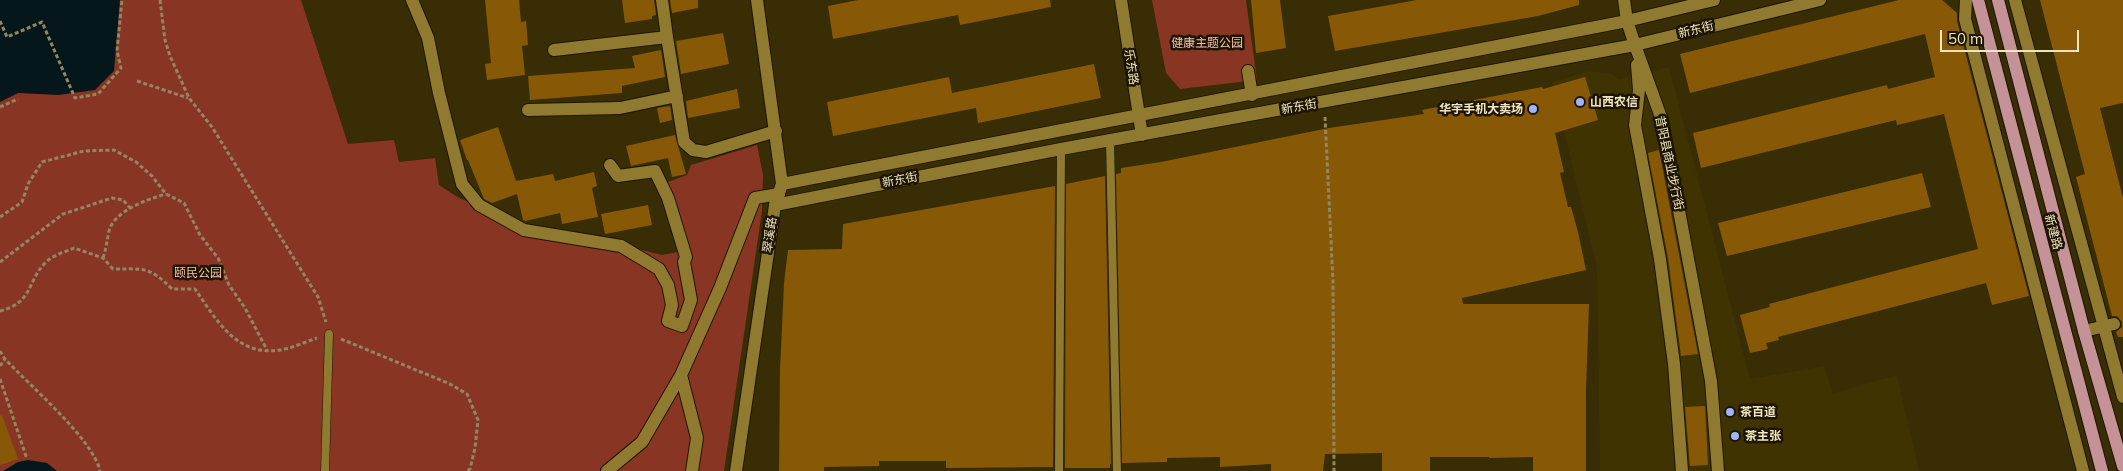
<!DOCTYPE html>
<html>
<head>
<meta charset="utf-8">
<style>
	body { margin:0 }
	#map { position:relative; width:2123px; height:471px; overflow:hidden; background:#382d04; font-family:Mulish,sans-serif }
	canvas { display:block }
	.scale { position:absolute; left:1940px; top:30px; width:139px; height:22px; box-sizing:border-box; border:2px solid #f0e5c1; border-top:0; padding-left:6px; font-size:15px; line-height:18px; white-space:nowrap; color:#f0e5c1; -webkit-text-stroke:4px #1e1500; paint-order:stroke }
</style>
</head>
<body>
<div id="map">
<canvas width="2123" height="471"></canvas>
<div class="scale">50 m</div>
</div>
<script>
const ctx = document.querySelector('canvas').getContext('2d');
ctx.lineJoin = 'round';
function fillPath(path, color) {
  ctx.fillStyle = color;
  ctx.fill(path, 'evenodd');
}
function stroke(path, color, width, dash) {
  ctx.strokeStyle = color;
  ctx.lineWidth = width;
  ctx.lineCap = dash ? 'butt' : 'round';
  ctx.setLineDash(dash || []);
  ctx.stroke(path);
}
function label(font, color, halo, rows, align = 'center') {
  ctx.font = font + ' Mulish,"Noto Sans SC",sans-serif';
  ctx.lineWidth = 5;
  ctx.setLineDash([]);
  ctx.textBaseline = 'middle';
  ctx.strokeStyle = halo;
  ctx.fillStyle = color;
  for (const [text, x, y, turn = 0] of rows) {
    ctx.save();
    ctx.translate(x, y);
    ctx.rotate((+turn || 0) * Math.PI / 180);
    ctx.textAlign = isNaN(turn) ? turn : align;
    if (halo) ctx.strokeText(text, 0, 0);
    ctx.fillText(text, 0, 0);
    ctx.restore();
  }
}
fillPath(new Path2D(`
	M 1669,67 L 1750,379 L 1824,366 L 1833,393 L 1897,375 L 1919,471 L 1600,471 L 1597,268 L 1552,82 L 1588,71 L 1610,73 L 1619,79 Z`), '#3f3302');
fillPath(new Path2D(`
	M 0,0 L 301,0 L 348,144 L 394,140 L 399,162 L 435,158 L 439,185 L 459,198 L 525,225 L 594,238 L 662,255 L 688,250 L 668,182 L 687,175 L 691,165 L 757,145 L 763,175 L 762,211 L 724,471 L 0,471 Z
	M 1152,0 L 1246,0 L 1257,80 L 1180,89 L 1166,73 Z`), '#883524');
fillPath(new Path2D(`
	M 0,0 L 120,0 L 114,71 L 95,90 L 58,95 L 18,93 L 0,102 Z
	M 28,460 L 47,463 L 57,471 L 3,471 L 18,462 Z`), '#05171b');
fillPath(new Path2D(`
	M 485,0 L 519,0 L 521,22 L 526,21 L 528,45 L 522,46 L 525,75 L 487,80 L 485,64 L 491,63 Z
	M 622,0 L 654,0 L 656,15 L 652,16 L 652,19 L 625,23 Z
	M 670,0 L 698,0 L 698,8 L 672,13 Z
	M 858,0 L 1050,0 L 1051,7 L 960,25 L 958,15 L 833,39 L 828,6 Z
	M 1251,0 L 1280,0 L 1286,48 L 1256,53 Z
	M 1417,0 L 1579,0 L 1579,5 L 1538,16 L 1335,51 L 1328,16 Z
	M 1899,0 L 1942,0 L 1957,13 L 1957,21 L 2029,296 L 1992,305 L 1986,283 L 1778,337 L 1779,340 L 1766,343 L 1768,349 L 1750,353 L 1740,315 L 1770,307 L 1769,304 L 1978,249 L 1944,114 L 1897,125 L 1896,120 L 1701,168 L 1693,133 L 1887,85 L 1888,89 L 1935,77 L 1925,34 L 1690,93 L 1680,54 Z
	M 2040,0 L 2123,0 L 2123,103 L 2100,108 L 2123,198 L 2123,337 L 2118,337 L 2116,332 L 2122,327 L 2122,322 L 2117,316 L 2112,316 L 2076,177 L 2085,174 Z
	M 723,33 L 729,64 L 681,74 L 676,41 Z
	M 661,50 L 665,77 L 622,86 L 622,93 L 530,100 L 528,76 L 635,68 L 632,56 Z
	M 1094,64 L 1101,98 L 978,123 L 976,108 L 833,136 L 827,102 L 949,77 L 952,93 Z
	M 1585,77 L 1598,120 L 1555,133 L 1564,172 L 1560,173 L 1568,207 L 1571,207 L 1578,232 L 1586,270 L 1462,298 L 1463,304 L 1589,304 L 1586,389 L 1586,471 L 1533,471 L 1533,457 L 1489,458 L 1489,457 L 1430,457 L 1430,471 L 1382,471 L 1382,453 L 1325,454 L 1323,471 L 1271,471 L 1271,464 L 1220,467 L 1220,457 L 1167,458 L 1167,462 L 1122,463 L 1116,174 L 1121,173 L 1121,168 L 1161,162 L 1329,128 L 1424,114 L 1422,110 L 1542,87 L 1543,89 Z
	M 737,89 L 740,108 L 688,118 L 686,101 Z
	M 670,106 L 672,120 L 660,123 L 657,108 Z
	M 498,127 L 516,181 L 553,174 L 555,181 L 594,172 L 597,186 L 592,188 L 598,217 L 562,224 L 560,213 L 525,221 L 523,220 L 517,194 L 492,203 L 484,199 L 468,160 L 467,160 L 460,140 Z
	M 675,135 L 686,174 L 672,177 L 668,158 L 631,166 L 626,146 Z
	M 1659,150 L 1698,354 L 1681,356 L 1668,258 L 1648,153 Z
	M 1922,173 L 1931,207 L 1727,256 L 1718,223 Z
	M 1105,176 L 1111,464 L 1110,464 L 1110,468 L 1065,468 L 1066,184 Z
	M 1055,186 L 1053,467 L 946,468 L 946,461 L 879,461 L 879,466 L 824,467 L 824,471 L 779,471 L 780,370 L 784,283 L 788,250 L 842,249 L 843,224 Z
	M 648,205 L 652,225 L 605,234 L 601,214 Z
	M 1705,406 L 1708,465 L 1690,466 L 1685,407 Z
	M 2,415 L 18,459 L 0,465 L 0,416 Z`), '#875906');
const service = new Path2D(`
	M 1110,140 L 1117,471
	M 325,471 L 329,334
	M 1059,471 L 1061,149`);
const pedestrian = new Path2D(`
	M 1635,45 L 1662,120 L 1711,381 L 1718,471
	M 1637,65 L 1639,90 L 1635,125 L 1660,259 L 1674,364 L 1682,471
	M 1248,71 L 1252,95`);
const minor = new Path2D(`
	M 412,0 L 428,38 L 439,93 L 462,184 L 479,205 L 524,230 L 621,246 L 659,269 L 668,285 L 672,305 L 668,321 L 682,326 L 691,300 L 684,262 L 686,257 L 668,198 L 655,171 L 618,176 L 610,165
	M 662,0 L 667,37
	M 554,50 L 667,37 L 684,142 L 693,150 L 706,152 L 776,131
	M 528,110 L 620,108 L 677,96
	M 2084,331 L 2114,324
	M 681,375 L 697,438 L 692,471
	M 607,471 L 642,442 L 681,375 L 720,288 L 755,198 L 779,194`);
const tertiary = new Path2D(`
	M 736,471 L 775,205 L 782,184 L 757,0`);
const secondary = new Path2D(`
	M 1121,0 L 1142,135
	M 1624,0 L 1627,21 L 1635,45
	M 1966,0 L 1965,19 L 2083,471
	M 2015,0 L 2123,397
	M 782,184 L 1627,21 L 1714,0
	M 775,205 L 1061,149 L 1635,45 L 1820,0`);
const primary = new Path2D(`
	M 1978,0 L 2102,471
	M 1998,0 L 2084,331 L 2123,466`);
stroke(service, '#1d1601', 9);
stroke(pedestrian, '#1d1601', 14);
stroke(minor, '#1d1601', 14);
stroke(tertiary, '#1d1601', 14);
stroke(secondary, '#1d1601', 14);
stroke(primary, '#1d1601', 14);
stroke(new Path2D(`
	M 160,0 L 165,40 L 170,56 L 189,98 L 212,127 L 318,297 L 326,322
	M 0,21 L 7,37 L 42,22 L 75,98 L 98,94 L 121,68 L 117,51 L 122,0
	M 137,81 L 188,98
	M 0,107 L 18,99
	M 1325,117 L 1333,282 L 1334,471
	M 0,217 L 22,202 L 28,184 L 42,162 L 84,151 L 114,150 L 136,162 L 152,176 L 166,194 L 184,203 L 200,235 L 218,258 L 229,285 L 245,308 L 267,350
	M 103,258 C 106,249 107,241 109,231 C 114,211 148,199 166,194
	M 0,262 L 63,214 L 112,198 L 123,200 L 130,208
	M 0,311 C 34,302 26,282 46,262 C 53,255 65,252 74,248 L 103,258 L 113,269 C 144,269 149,266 172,289 L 195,289 C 216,319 236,357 280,350 C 292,348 305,342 317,338
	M 341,339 L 450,384 L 467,394 L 478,420 L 475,448 L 470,469 L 467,471
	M 0,351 L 5,359 C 29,385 93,439 100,471
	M 0,366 L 5,359
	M 0,379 L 27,459`), '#928761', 3, [4, 2.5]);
stroke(service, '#8f7a2f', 8);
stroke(pedestrian, '#8f7a2f', 12);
stroke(minor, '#8f7a2f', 12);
stroke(tertiary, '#8f7a2f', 12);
stroke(secondary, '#8f7a2f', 12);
stroke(primary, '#c59397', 12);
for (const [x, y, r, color] of [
	[1580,102,5,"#a1b3fd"],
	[1533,109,5,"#a1b3fd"],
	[1730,412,5,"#a1b3fd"],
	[1735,436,5,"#a1b3fd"]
]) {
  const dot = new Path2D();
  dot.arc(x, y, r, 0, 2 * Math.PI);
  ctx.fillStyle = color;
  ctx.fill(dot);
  stroke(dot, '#1e1500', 2);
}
label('12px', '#f0e5c1', '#1e1500', [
	["新东街",1696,30,-14],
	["乐东路",1131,67,81],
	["新东街",1299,107,-10],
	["昔阳县商业步行街",1669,163,78],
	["新东街",900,180,-11],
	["新建路",2053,232,75],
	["翠溪路",770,235,-82]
]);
label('12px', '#f3beb2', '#1e1500', [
	["健康主题公园",1207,43],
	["颐民公园",198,273]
]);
label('bold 12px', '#f0e5c1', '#1e1500', [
	["山西农信",1590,102],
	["华宇手机大卖场",1523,109,"right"],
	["茶百道",1740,412],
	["茶主张",1745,436]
], 'left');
</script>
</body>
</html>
